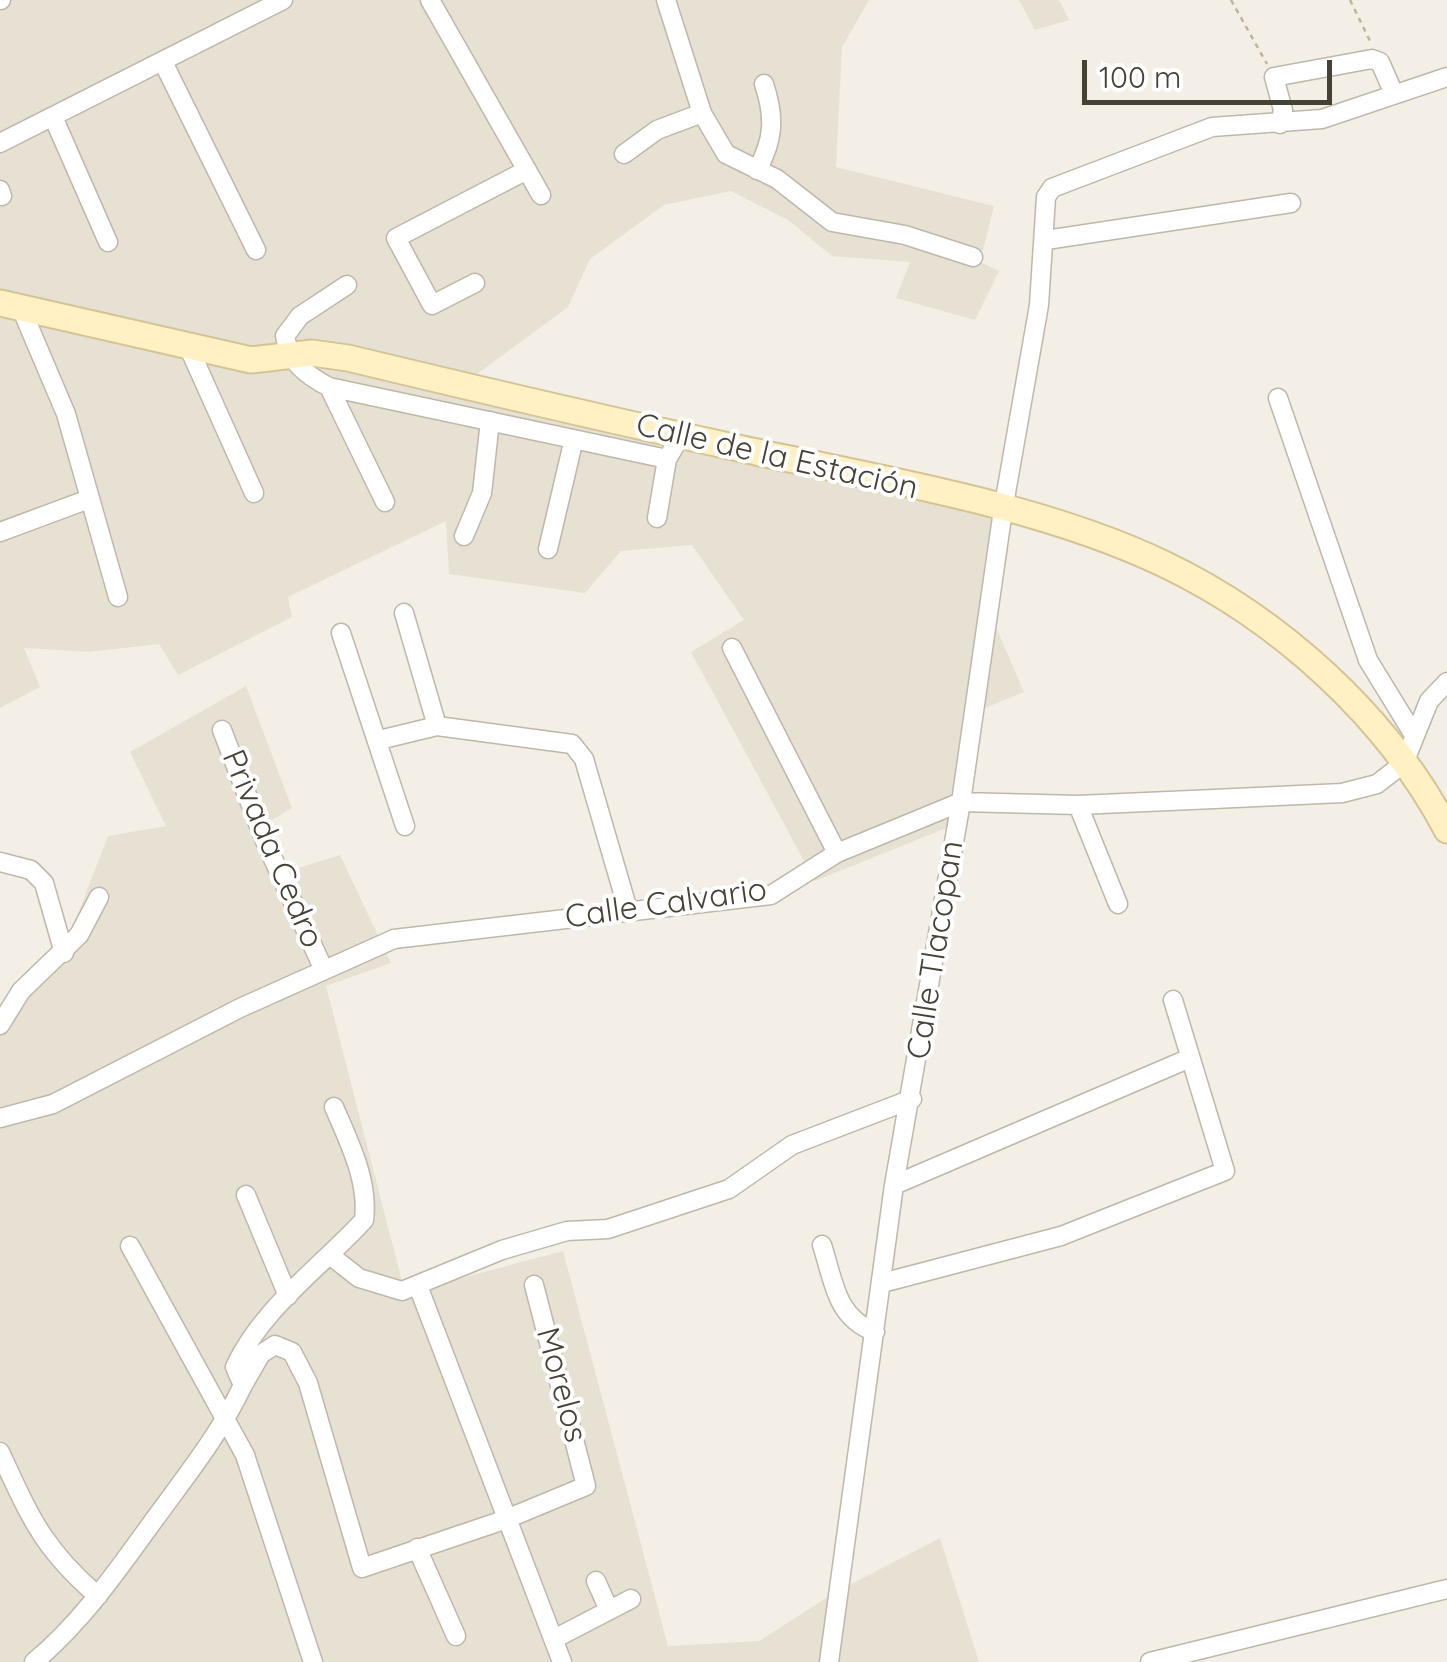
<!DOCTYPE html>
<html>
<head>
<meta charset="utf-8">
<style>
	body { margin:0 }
	#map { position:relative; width:1447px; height:1662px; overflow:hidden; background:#f3efe6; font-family:Quicksand,sans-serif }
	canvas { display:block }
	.scale { position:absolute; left:1082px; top:60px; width:250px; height:45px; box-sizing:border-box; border:5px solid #464035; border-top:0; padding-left:12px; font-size:30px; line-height:35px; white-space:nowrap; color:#464035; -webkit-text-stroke:8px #fff; paint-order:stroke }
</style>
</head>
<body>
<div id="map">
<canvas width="1447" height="1662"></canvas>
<div class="scale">100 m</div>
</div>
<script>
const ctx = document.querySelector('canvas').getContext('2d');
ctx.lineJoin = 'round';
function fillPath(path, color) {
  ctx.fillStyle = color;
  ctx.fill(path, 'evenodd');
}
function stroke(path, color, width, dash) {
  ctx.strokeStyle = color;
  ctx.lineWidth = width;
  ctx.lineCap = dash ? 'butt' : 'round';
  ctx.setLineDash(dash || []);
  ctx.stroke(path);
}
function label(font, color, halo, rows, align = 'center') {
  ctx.font = font + ' Quicksand,sans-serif';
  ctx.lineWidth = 8;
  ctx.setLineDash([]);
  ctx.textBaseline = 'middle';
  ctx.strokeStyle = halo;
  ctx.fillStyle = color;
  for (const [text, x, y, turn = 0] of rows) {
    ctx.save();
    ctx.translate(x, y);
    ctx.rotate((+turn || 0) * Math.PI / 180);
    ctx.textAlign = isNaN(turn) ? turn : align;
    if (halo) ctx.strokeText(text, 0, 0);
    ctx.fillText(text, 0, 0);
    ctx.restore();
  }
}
fillPath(new Path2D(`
	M 0,0 L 869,0 L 842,47 L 836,167 L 994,206 L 980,262 L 999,271 L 975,320 L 896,298 L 910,262 L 832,256 L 788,220 L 731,191 L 664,205 L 590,259 L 568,307 L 465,383 L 998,493 L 992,618 L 1024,692 L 973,713 L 956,824 L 815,881 L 691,652 L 744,620 L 692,545 L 621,551 L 585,593 L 449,574 L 446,521 L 288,597 L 292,617 L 178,675 L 159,644 L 89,652 L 24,648 L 40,687 L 0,708 Z
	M 1019,0 L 1059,0 L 1069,20 L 1035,30 Z
	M 246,686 L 292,808 L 254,831 L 273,876 L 340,855 L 391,963 L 326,986 L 405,1293 L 563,1251 L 668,1646 L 759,1641 L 836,1592 L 940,1538 L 979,1662 L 0,1662 L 0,1013 L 70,934 L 108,836 L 166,826 L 130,752 Z`), '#e7e1d4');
const street = new Path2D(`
	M 0,0 L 1,0
	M 430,0 L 541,195
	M 666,0 L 702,113 L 726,154 L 777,179 L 832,222 L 905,235 L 973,257
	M 163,62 L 256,250
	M 54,119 L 108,242
	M 1280,124 L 1283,110 L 1274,77 L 1372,59 L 1380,62 L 1394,94
	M 0,143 L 283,0
	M 624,154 L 657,130 L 702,113
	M 757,170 C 774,140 775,117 764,84
	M 0,190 L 2,196
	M 1046,240 L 1291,203
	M 475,283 L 432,305 L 396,238 L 527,170
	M 347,285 L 300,316 L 285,336 C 289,362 306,375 329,387 L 667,459 L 681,436
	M 21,308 L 66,414 L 118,597
	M 188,346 L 254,493
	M 329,387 L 385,502
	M 1278,398 L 1368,660 L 1414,735
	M 657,518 L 667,459
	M 0,532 L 89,499
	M 464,536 L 482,493 L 490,421
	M 548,549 L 573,443
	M 404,613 L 437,726
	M 341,633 L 405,826
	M 732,648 L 837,853
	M 222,730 L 264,839 L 323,968
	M 379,740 L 437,726 L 572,744 L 584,759 L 628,910
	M 1078,805 L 1118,904
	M 0,862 L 31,870 L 44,883 L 64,953
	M 0,1025 L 21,991 L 79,935 L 99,897
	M 0,1118 L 53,1104 L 240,1008 L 394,939 L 771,895 L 837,853 L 961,802 L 1078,805 L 1214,799 L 1342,793 L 1377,784 L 1404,763 L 1429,701 L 1447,682
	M 894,1185 L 1190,1058
	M 246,1195 L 288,1296
	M 822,1245 C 834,1282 836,1318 875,1332
	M 130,1246 L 245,1455 L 313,1662
	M 331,1256 L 359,1278 L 402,1291 L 502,1250 L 567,1231 L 608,1229 L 729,1189 L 792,1145 L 912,1099
	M 882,1283 L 1061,1236 L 1225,1171 L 1173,1000
	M 418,1286 L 562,1662
	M 243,1385 L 261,1354 L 275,1345 L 292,1352 L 308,1383 L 362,1568 L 504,1520 L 586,1486 L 534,1285
	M 0,1452 C 30,1517 43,1549 98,1596
	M 417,1548 L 456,1636
	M 596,1581 L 609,1610
	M 554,1639 L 631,1599
	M 34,1662 C 82,1622 117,1571 154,1520 C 186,1476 220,1434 243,1385 L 235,1367 C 261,1309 322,1266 364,1220 C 369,1181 349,1142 334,1107
	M 829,1662 L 894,1185 L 961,802 L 1003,510 L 1039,305 L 1046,197 L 1052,188 L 1212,127 L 1322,119 L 1447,77
	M 1150,1662 L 1447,1589`);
const secondary = new Path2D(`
	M 0,303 L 251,360 L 312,353 L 348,358 C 481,390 614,421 747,450 C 880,479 1041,505 1164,564 C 1279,619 1387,716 1447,830`);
stroke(street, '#bfb7a9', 21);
stroke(secondary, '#d4c495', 29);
stroke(new Path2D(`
	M 1231,0 L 1267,64
	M 1350,0 L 1371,43`), '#c1b39a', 2.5, [5, 5]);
stroke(street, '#fff', 18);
stroke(secondary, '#fff1c4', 25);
label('32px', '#464035', '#fff', [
	["Calle de la Estación",777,457,13],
	["Privada Cedro",272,849,67],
	["Calle Calvario",666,904,-8],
	["Calle Tlacopan",936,950,-81],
	["Morelos",561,1385,75]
]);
</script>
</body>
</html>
